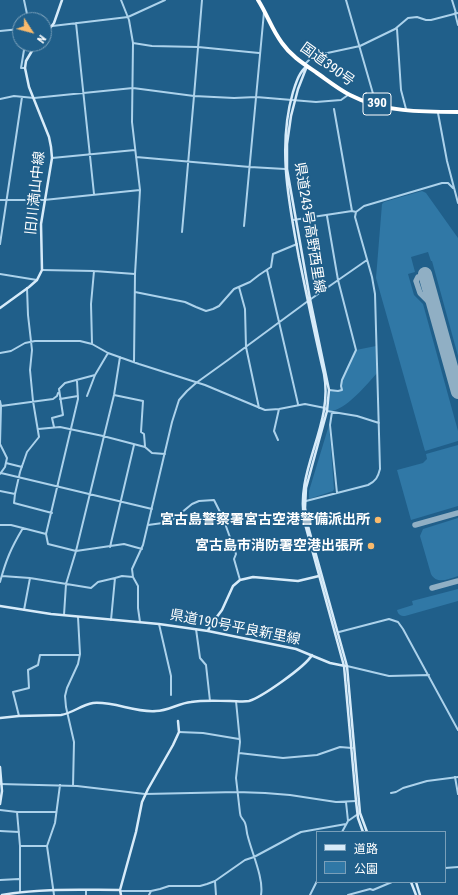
<!DOCTYPE html>
<html>
<head>
<meta charset="utf-8">
<style>
	body { margin:0 }
	#map { position:relative; width:458px; height:895px; overflow:hidden; background:#205f8a; font-family:"Roboto Condensed","Noto Sans JP",sans-serif }
	canvas { display:block }
	.legend { position:absolute; left:316px; top:831px; width:130px; height:52px; box-sizing:border-box; background:#205f8a; border:1px solid #799fb9; margin:0; padding:5px 7px; list-style:none; font-size:12px; color:#fff }
	.legend li { display:flex; align-items:center; gap:8px; height:20px }
	.legend b { width:20px; border:1px solid #799fb9 }
	.north { position:absolute; left:12px; top:12px; width:40px; height:40px; box-sizing:border-box; background:#205f8a; border:1px solid #799fb9; border-radius:50%; rotate:126deg; font-size:11px; font-weight:700; line-height:16px; text-align:center; color:#fff }
	.north::after { content:''; display:block; margin:auto; width:14px; height:18px; background:#f9ba6c; clip-path:polygon(50% 0,100% 100%,50% 72%,0 100%) }
</style>
</head>
<body>
<div id="map">
<canvas width="458" height="895"></canvas>
<ul class="legend">
<li><b style="height:5px;background:#d7ebf9"></b>道路</li>
<li><b style="height:11px;background:#3078a6"></b>公園</li>
</ul>
<div class="north">N</div>
</div>
<script>
const ctx = document.querySelector('canvas').getContext('2d');
ctx.lineJoin = 'round';
function fillPath(path, color) {
  ctx.fillStyle = color;
  ctx.fill(path, 'evenodd');
}
function stroke(path, color, width, dash) {
  ctx.strokeStyle = color;
  ctx.lineWidth = width;
  ctx.lineCap = dash ? 'butt' : 'round';
  ctx.setLineDash(dash || []);
  ctx.stroke(path);
}
function label(font, color, halo, rows, align = 'center') {
  ctx.font = font + ' "Roboto Condensed","Noto Sans JP",sans-serif';
  ctx.lineWidth = 3.5;
  ctx.setLineDash([]);
  ctx.textBaseline = 'middle';
  ctx.strokeStyle = halo;
  ctx.fillStyle = color;
  for (const [text, x, y, turn = 0] of rows) {
    ctx.save();
    ctx.translate(x, y);
    ctx.rotate((+turn || 0) * Math.PI / 180);
    ctx.textAlign = isNaN(turn) ? turn : align;
    if (halo) ctx.strokeText(text, 0, 0);
    ctx.fillText(text, 0, 0);
    ctx.restore();
  }
}
fillPath(new Path2D(`
	M 422,191 L 426,193 L 458,238 L 458,356 L 432,261 L 431,261 L 428,252 L 411,257 L 415,272 L 408,274 L 414,295 L 423,304 L 458,431 L 458,441 L 425,451 L 376,278 L 382,204 L 384,202 Z
	M 376,346 L 377,373 C 367,384 343,414 327,411 L 329,390 L 342,390 C 339,379 351,360 356,350 Z
	M 329,425 L 334,489 L 333,491 L 309,499 L 309,491 Z
	M 458,445 L 458,506 L 411,520 L 397,470 L 423,463 L 427,459 L 426,454 Z
	M 458,518 L 458,576 C 448,579 437,585 431,574 L 420,536 L 423,529 Z
	M 458,589 L 458,601 L 405,616 C 400,616 398,614 397,610 L 413,605 L 412,601 Z`), '#3078a6');
stroke(new Path2D(`
	M 426,279 L 423,276 L 418,277 L 416,281 L 420,293 L 434,307
	M 415,525 L 458,513
	M 432,588 L 458,581`), '#90afc4', 5.5);
stroke(new Path2D(`
	M 425,274 L 458,392`), '#90afc4', 14);
stroke(new Path2D(`
	M 24,0 L 27,14 L 26,20
	M 121,0 L 129,20 L 133,43 L 132,122 L 140,190 L 135,274 L 134,362
	M 346,0 L 376,104
	M 452,0 L 456,13
	M 455,13 L 458,25
	M 76,23 L 94,194
	M 44,27 L 128,17 L 165,0
	M 397,29 L 401,90 L 406,109
	M 0,31 L 20,29
	M 133,43 L 152,46 L 198,47 L 259,53
	M 26,47 L 34,44
	M 305,64 L 311,58 L 318,55 L 360,46 L 395,29 L 408,18 L 417,17 L 426,20 L 431,20 L 458,13
	M 25,68 L 21,68 L 25,44
	M 0,99 L 14,96 L 34,98 L 133,88 L 194,96 L 234,98 L 256,97 L 316,102 L 341,100 L 348,95
	M 334,109 L 352,211
	M 438,113 L 447,161 L 458,203
	M 136,157 L 250,167 L 285,169
	M 52,158 L 135,150
	M 0,200 L 44,200 L 140,190
	M 327,216 L 338,280 L 356,350 L 342,380 L 341,386 L 342,390 L 338,391 L 329,390
	M 293,220 L 352,211 L 356,212
	M 244,226 L 264,12
	M 182,232 L 194,96 L 202,0
	M 0,244 L 22,97
	M 42,270 L 94,271 L 135,274
	M 267,270 L 298,404
	M 0,274 L 37,280
	M 239,287 L 245,309 L 246,347 L 259,408
	M 135,292 L 185,302 L 196,307 L 206,311 L 213,309 L 219,306 L 234,289 L 250,282 L 259,275 L 271,267 L 273,254 L 297,244
	M 92,343 L 91,304 L 94,271
	M 0,353 L 11,351 L 25,343 L 35,341 L 80,341 L 92,344 L 108,353 L 139,364 L 205,385 L 265,410 L 279,409 L 305,404 L 325,408 L 327,411 L 357,416 L 379,423
	M 77,381 L 78,399 L 46,534 L 48,544 L 76,551 L 124,544 L 142,549
	M 114,395 L 143,401 L 141,432 L 144,434 L 145,446
	M 87,396 L 95,375 L 108,353
	M 60,399 L 78,396
	M 0,401 L 1,406 L 0,444 L 7,458 L 5,467 L 0,474
	M 1,406 L 53,399 L 57,396 L 58,393
	M 332,412 L 330,425 L 337,493
	M 54,427 L 52,418 L 63,415 L 59,389 L 65,383 L 95,375
	M 38,429 L 60,427 L 103,436 L 145,447 L 152,453 L 165,454
	M 278,440 L 274,431 L 279,409
	M 6,463 L 22,467
	M 1,473 L 152,509
	M 0,491 L 15,494 L 20,472 L 27,452 L 39,437 L 33,401 L 30,370 L 32,350 L 28,315 L 27,288
	M 15,494 L 14,503 L 52,513
	M 306,501 L 368,485 C 376,481 378,477 380,469 L 375,294 L 372,277 L 355,217 L 356,212 L 364,206 L 442,183 L 448,183 L 453,188
	M 0,525 L 11,525 L 46,534
	M 148,525 L 170,522 L 192,504 L 199,501 L 214,500 L 223,518 L 236,554 L 234,559 L 240,580
	M 110,547 L 134,445
	M 2,576 L 30,578 L 91,588 L 98,582 L 115,578
	M 0,582 C 6,560 11,548 23,528
	M 24,610 L 30,578
	M 64,615 L 66,584 L 76,551 L 114,395 L 120,357
	M 111,620 L 115,578 L 122,576 L 133,577
	M 140,622 L 138,608 L 138,586 L 133,577 L 132,569 L 143,545 L 172,422 L 179,400 L 187,391 L 196,383 L 228,360 L 308,301 L 367,260
	M 159,624 L 171,676 L 171,695
	M 196,629 L 200,658 L 206,665 L 210,701
	M 339,632 L 389,619 L 398,622 L 403,629 L 458,730
	M 347,666 L 389,676 L 429,675
	M 236,701 L 240,742 L 236,778 L 240,813 C 240,817 242,818 244,821 C 247,825 246,832 248,837 C 252,853 264,879 261,895
	M 19,716 L 13,692 L 29,688 L 28,670 L 38,665 L 40,655 L 79,655
	M 179,732 L 203,733 L 239,739
	M 239,753 L 283,758 L 317,755 L 340,747 L 352,748
	M 455,777 L 458,794
	M 0,784 L 77,786 L 145,794 L 237,792 L 265,793 L 290,795 L 336,802 L 356,801
	M 73,786 L 74,742 L 66,707 L 65,696 L 67,688 L 78,664 L 80,654 L 78,617
	M 391,793 L 396,792 L 403,788 L 427,781 L 458,777
	M 346,802 L 348,821
	M 0,810 L 17,812 L 56,812
	M 17,812 L 20,846 L 20,892
	M 0,831 L 19,832
	M 342,832 L 348,821 L 358,814
	M 20,846 L 46,846
	M 445,868 L 458,867
	M 0,880 L 19,879
	M 215,881 L 216,895
	M 86,890 L 86,895
	M 121,891 L 151,891 L 160,889 L 169,886 L 200,886 L 207,884 L 215,881 L 245,860 L 254,857 L 295,835 L 301,832 L 346,824
	M 54,895 L 47,846 L 55,823 L 60,785
	M 149,895 L 151,891
	M 310,895 L 317,881
	M 348,895 L 370,889 L 373,890 L 392,882`), '#acd2eb', 2);
stroke(new Path2D(`
	M 44,36 L 54,23 L 62,0
	M 307,66 C 299,72 296,83 293,92 C 277,147 289,203 299,258 C 307,297 315,336 324,374 C 334,427 293,471 305,524 L 344,666 L 356,801 L 358,818 L 363,832
	M 307,66 L 298,89 L 291,116 L 287,144 L 287,169 L 310,299 L 329,390 L 327,411 L 306,488 L 305,508 L 308,526 L 347,666 L 360,813 L 367,832
	M 0,308 L 29,287 L 37,280 L 42,270 L 41,224 L 52,158 L 51,147 L 49,137 L 29,87 L 25,68 L 26,61 L 36,44
	M 0,606 L 51,614 L 159,624 L 208,631 L 296,649 L 330,663 L 345,666
	M 208,631 L 210,626 L 222,610 L 233,586 L 240,580 L 253,577 L 298,581 L 319,576
	M 0,718 L 19,716 L 61,715 C 73,713 81,705 93,703 C 114,701 135,713 156,711 C 168,711 179,703 191,702 C 204,700 217,701 230,701 C 236,701 243,702 249,701 C 262,697 305,667 312,655
	M 0,767 L 2,791 L 0,804
	M 411,882 L 416,895
	M 416,882 L 420,895
	M 2,895 C 41,888 81,890 120,890
	M 121,895 L 120,890 L 136,832 L 142,802 L 148,789 L 173,745 L 179,732 L 178,721`), '#d7ebf9', 2.5);
stroke(new Path2D(`
	M 258,0 C 267,14 272,30 282,43 C 291,56 304,64 317,73 C 327,80 338,89 350,95 C 382,112 423,112 458,112`), '#fff', 4);
for (const [x, y, r, color] of [
	[378,520,4,"#f9ba6c"],
	[371,546,4,"#f9ba6c"]
]) {
  const dot = new Path2D();
  dot.arc(x, y, r, 0, 2 * Math.PI);
  ctx.fillStyle = color;
  ctx.fill(dot);
  stroke(dot, '#205f8a', 1.5);
}
for (const [x, y, w] of [
	[377,104,28]
]) {
  const box = new Path2D();
  box.roundRect(x - w / 2, y - 11, w, 22, 3);
  ctx.fillStyle = '#205f8a';
  ctx.fill(box);
  stroke(box, '#fff', 1);
}
label('bold 13px', '#fff', null, [
	["390",377,104]
]);
label('14px', '#fff', '#205f8a', [
	["国道390号",327,65,36],
	["旧川満山中線",36,193,-84],
	["県道243号高野西里線",309,228,81],
	["県道190号平良新里線",235,628,11]
]);
label('bold 14px', '#fff', '#205f8a', [
	["宮古島警察署宮古空港警備派出所",370,520],
	["宮古島市消防署空港出張所",363,546]
], 'right');
</script>
</body>
</html>
